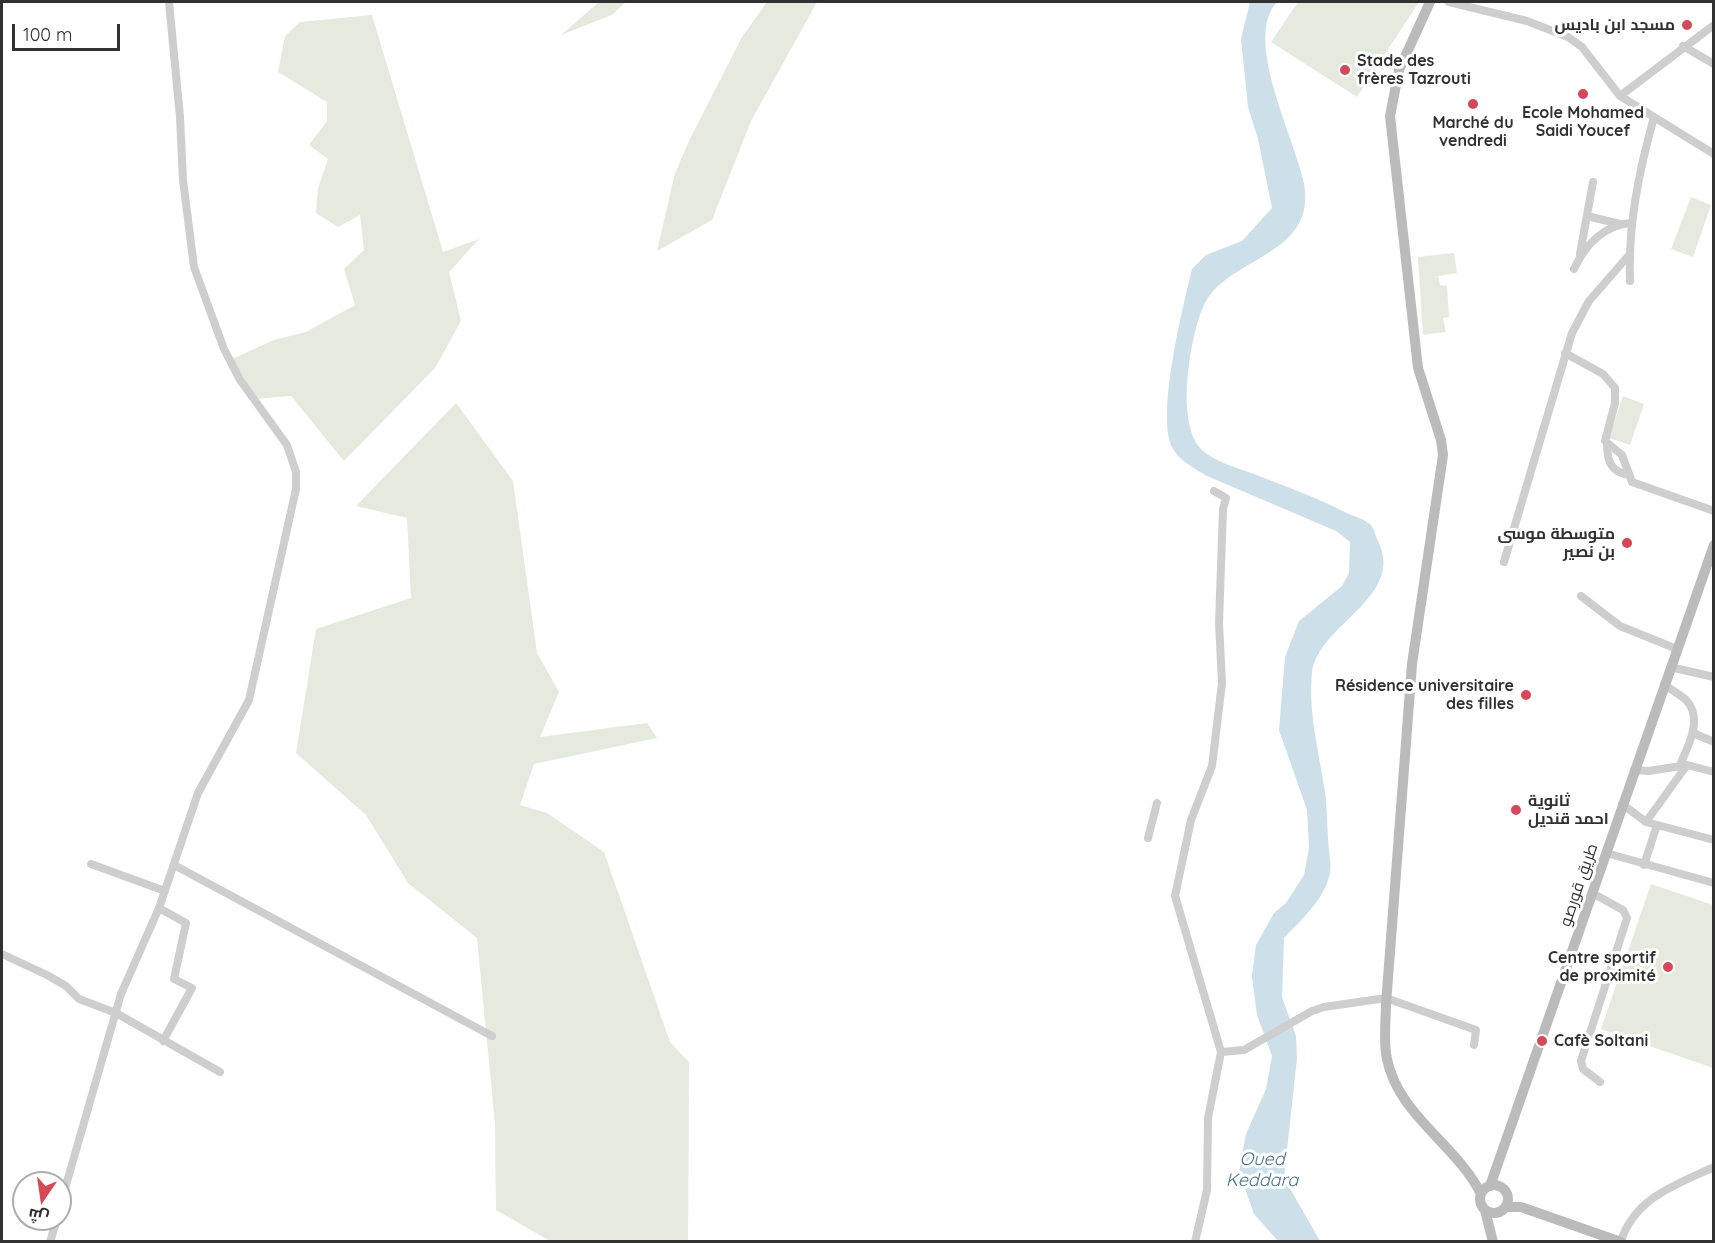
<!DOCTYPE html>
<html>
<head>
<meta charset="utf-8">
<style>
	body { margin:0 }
	#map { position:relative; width:1715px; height:1243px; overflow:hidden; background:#fff; font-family:Quicksand,Cairo,sans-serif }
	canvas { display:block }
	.frame { position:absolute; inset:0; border:3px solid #313131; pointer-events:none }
	.north { position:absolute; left:12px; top:1171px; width:60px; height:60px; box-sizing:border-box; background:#fff; border:2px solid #adadad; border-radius:50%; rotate:193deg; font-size:16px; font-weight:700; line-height:24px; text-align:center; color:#313131 }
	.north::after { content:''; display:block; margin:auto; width:21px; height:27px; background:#d44857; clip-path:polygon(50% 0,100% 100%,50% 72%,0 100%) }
	.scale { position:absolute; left:12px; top:24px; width:108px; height:27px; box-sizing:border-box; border:3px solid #313131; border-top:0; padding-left:8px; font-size:18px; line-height:21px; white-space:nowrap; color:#313131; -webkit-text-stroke:4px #fff; paint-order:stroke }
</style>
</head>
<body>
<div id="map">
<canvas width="1715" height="1243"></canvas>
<div class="frame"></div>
<div class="north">ش</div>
<div class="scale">100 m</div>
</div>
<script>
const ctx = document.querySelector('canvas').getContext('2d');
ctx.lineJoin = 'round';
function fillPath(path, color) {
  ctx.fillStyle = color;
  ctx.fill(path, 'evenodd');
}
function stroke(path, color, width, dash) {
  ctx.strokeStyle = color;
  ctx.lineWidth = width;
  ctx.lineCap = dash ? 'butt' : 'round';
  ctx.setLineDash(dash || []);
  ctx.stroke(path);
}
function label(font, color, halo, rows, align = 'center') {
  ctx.font = font + ' Quicksand,Cairo,sans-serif';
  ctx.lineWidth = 6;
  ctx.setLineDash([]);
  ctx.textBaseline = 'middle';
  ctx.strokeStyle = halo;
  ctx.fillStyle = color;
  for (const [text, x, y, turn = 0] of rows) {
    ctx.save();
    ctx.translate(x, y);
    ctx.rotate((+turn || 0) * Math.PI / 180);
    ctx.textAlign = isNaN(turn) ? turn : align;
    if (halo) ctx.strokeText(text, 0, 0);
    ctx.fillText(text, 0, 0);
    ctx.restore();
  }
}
fillPath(new Path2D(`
	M 599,2 L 626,2 L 612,15 L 561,35 Z
	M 767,2 L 817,2 L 751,121 L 712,220 L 657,251 L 675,173 L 690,139 L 742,37 Z
	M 1298,2 L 1419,2 L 1357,97 L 1271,42 Z
	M 372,15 L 443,252 L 479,239 L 449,272 L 461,321 L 435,368 L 344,461 L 291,396 L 254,399 L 232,359 L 274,340 L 306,332 L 355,305 L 344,269 L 364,250 L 360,215 L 338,227 L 316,213 L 318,188 L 328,159 L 309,145 L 327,121 L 327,102 L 278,72 L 285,36 L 300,22 Z
	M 1691,197 L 1711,205 L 1693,257 L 1671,249 Z
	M 1454,253 L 1457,273 L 1438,276 L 1440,285 L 1447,286 L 1449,317 L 1443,318 L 1446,332 L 1423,335 L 1418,257 Z
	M 1623,396 L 1644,404 L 1630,445 L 1609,438 Z
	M 456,403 L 513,481 L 537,653 L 559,692 L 540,737 L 647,723 L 657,738 L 534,764 L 520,805 L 547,813 L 604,852 L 670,1042 L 689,1062 L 688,1241 L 550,1241 L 496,1210 L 495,1124 L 477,938 L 408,883 L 366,815 L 296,753 L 316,629 L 411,598 L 407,518 L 356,506 Z
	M 1651,884 L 1713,905 L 1713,1068 L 1601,1029 Z`), '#e5e9de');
fillPath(new Path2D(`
	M 1250,2 L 1277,2 C 1242,39 1296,140 1304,184 C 1316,251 1240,256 1210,295 C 1193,317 1185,380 1187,407 C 1188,421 1191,440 1202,450 C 1215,462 1238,468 1254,474 C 1285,486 1315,497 1345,512 C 1352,516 1365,519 1371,525 C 1374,529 1376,537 1378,541 C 1406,597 1318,625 1312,672 C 1308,713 1319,752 1325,792 C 1327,807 1327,823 1328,838 C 1328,849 1332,862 1330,873 C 1325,899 1301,920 1284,938 L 1282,997 L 1296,1036 L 1297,1058 L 1284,1178 L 1320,1241 L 1278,1241 L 1254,1214 L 1239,1172 L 1246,1134 L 1266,1089 L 1272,1056 L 1257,1015 L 1252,976 L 1256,945 L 1274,913 L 1286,903 L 1304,875 L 1309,848 L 1307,810 L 1279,730 L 1285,657 L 1299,621 L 1342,586 L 1349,573 L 1350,542 L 1336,531 L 1207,476 C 1194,468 1178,460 1172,447 C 1156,414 1183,307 1192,269 L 1206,255 L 1242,241 L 1272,208 L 1258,139 L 1248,107 L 1241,39 Z`), '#cddfe8');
stroke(new Path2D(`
	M 1449,2 L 1527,21 L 1568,37 L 1582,47 L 1620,96 L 1714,154
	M 1683,46 L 1714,64
	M 1620,96 L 1714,25
	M 1587,216 L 1620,224
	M 1580,254 L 1593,182
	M 1574,269 C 1585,245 1604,225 1631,223
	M 1630,281 C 1628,224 1639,171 1654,117
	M 1565,353 L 1603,374 L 1615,388 L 1615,403 L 1605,441 L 1622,455 L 1632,482 L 1714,511
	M 1607,443 C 1607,460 1610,472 1629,475
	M 1504,562 L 1572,333 L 1589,301 L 1629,255
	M 1581,596 L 1620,626 L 1677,649
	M 1670,667 L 1714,677
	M 1664,684 C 1671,690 1681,695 1687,701 C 1703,720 1688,746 1680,765
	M 1693,733 L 1714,742
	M 1634,770 L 1649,771 L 1687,765 L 1714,772
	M 1622,804 L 1646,822 L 1714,840
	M 1646,822 L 1687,765
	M 1148,838 L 1157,803
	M 1606,853 L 1714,883
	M 91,864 L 165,891
	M 174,865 L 492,1036
	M 1644,865 L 1657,825
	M 1592,893 L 1623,910 L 1627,918 L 1581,1061 L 1583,1069 L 1600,1082
	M 159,908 L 186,923 L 174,979 L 192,988 L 163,1041
	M 2,954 L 47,975 L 66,986 L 79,999 L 116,1013 L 220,1072
	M 1221,1052 L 1244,1050 L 1312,1011 L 1324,1007 L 1386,998 L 1476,1030 L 1474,1045
	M 60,1206 L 121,994 L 159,908 L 198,793 L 249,700 L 296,489 L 296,472 L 287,445 L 240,380 L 224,349 L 194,267 L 183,180 L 180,117 L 169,2
	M 1621,1241 C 1635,1198 1675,1185 1714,1167
	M 50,1242 L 57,1219
	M 1195,1242 L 1207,1190 L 1208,1118 L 1221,1052 L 1175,896 L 1191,820 L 1212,766 L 1222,683 L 1219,623 L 1223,509 L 1226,498 L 1214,491`), '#cecece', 8);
stroke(new Path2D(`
	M 1430,2 L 1399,70 L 1390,116 L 1418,368 L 1441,440 L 1443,455 L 1412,664 L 1386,1004 C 1386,1021 1383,1041 1387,1059 C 1398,1115 1457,1145 1481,1194
	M1480 1199a14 14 0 1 1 28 0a14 14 0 1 1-28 0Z
	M 1490,1186 L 1714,545
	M 1506,1207 L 1521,1207 L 1621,1242
	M 1485,1210 L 1493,1242`), '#bbb', 10);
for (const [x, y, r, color] of [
	[1687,25,6,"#d44857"],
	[1345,70,6,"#d44857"],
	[1583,94,6,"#d44857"],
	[1473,104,6,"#d44857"],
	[1627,543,6,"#d44857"],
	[1526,695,6,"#d44857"],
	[1516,810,6,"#d44857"],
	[1668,967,6,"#d44857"],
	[1542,1041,6,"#d44857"]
]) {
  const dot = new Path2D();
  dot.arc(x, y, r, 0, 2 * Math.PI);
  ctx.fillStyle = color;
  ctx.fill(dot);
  stroke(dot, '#fff', 2);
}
label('bold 16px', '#313131', '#fff', [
	["مسجد ابن باديس",1675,25],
	["Stade des",1357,61,"left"],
	["frères Tazrouti",1357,79,"left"],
	["Ecole Mohamed",1583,113,"center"],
	["Saidi Youcef",1583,131,"center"],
	["Marché du",1473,123,"center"],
	["vendredi",1473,141,"center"],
	["متوسطة موسى",1615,534],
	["بن نصير",1615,552],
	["Résidence universitaire",1514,686],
	["des filles",1514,704],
	["ثانوية",1528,801,"left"],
	["احمد قنديل",1528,819,"left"],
	["Centre sportif",1656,958],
	["de proximité",1656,976],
	["Cafè Soltani",1554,1041,"left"]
], 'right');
label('16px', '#313131', '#fff', [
	["طريق قورصو",1579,885,-71]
]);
label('italic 18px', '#47748c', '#fff', [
	["Oued",1262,1160],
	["Keddara",1262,1181]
]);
</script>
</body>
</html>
